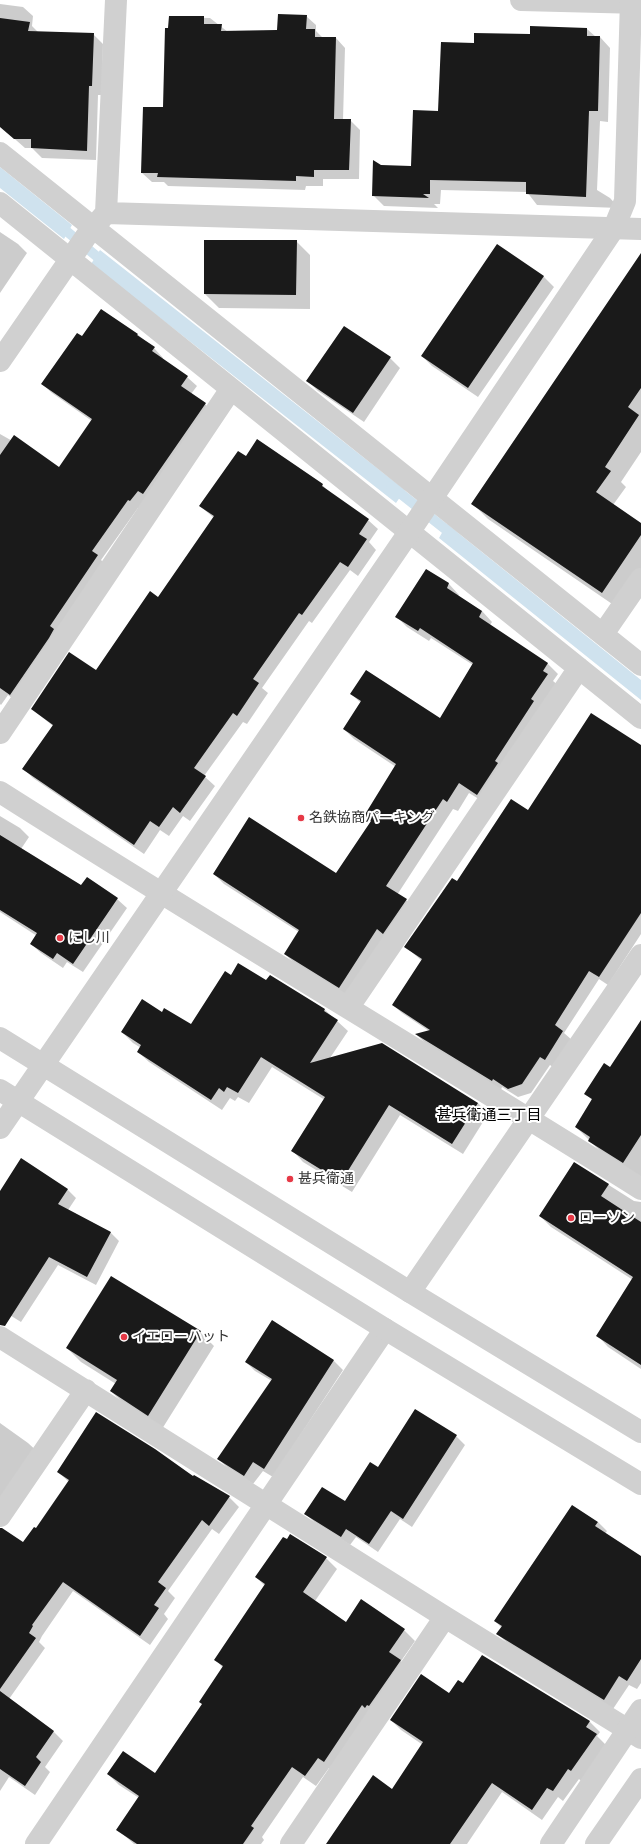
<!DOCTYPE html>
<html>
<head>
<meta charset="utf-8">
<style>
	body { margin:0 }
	canvas { display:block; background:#fff }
</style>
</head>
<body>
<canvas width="641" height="1844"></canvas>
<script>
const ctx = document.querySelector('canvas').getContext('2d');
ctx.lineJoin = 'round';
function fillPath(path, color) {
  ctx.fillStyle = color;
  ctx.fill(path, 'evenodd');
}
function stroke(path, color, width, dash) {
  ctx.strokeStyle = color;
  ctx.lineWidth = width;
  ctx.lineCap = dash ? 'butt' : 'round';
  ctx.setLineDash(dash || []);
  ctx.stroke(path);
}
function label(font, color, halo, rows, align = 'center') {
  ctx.font = font + ' Montserrat,"Noto Sans JP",sans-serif';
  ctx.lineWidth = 4;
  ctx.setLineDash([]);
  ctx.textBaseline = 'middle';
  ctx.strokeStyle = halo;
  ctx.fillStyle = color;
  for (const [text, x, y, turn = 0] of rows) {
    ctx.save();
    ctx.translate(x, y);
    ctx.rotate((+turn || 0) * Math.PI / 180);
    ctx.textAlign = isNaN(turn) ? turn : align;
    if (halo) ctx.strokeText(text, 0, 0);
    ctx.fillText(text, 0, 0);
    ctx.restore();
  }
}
fillPath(new Path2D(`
	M 0,167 L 72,225 L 64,239 L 0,188 Z
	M 100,250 L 405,490 L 396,503 L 91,264 Z
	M 447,524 L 641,680 L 641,700 L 439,538 Z`), '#cfe2ee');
fillPath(new Path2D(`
	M 0,4 L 23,7 L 33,16 L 32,26 L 39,33 L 93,34 L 103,44 L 102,95 L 98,95 L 96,160 L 42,158 L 32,148 L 25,148 L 0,126 Z
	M 306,16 L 316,25 L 316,31 L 323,38 L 336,38 L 345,48 L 343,120 L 350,120 L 360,130 L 359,179 L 323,179 L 323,186 L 306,186 L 305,190 L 168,186 L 164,182 L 152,182 L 142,173 L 164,108 L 170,17 L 210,18 L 228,32 L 278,31 Z
	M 531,27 L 587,29 L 596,37 L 600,37 L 610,48 L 608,122 L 600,121 L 597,190 L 610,198 L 619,208 L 537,205 L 527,192 L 441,190 L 440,204 L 434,204 L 438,208 L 384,206 L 373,195 L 381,166 L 412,167 L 475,44 L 531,35 Z
	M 0,232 L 18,244 L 27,253 L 0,293 Z
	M 296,241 L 310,255 L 310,309 L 219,308 L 205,294 Z
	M 497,245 L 544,277 L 554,287 L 478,397 L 432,366 L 422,356 Z
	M 641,255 L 641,452 L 621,482 L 626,487 L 613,505 L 641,524 L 641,574 L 618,608 L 488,519 L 472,503 Z
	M 137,334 L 154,348 L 163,358 L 162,359 L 187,377 L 197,386 L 191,394 L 205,404 L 214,413 L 140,510 L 138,508 L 101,560 L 107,566 L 20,704 L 8,695 L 1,705 L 0,704 L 0,434 L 60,468 L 92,421 L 52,393 L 42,384 L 82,338 Z
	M 390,358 L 400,368 L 364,422 L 318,391 L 308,381 Z
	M 246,457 L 322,485 L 332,494 L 368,520 L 378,529 L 369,542 L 376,550 L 358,576 L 350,570 L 312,623 L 309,621 L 262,688 L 268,693 L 247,724 L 243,722 L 204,776 L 215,786 L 190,821 L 183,816 L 169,836 L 160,830 L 144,854 L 33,778 L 23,768 L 53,726 L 32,709 L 96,672 L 158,598 L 214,518 L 200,506 Z
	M 427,570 L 449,584 L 459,595 L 458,596 L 482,611 L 492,622 L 490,625 L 547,663 L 558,674 L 553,681 L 558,685 L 487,804 L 469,793 L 458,811 L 453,809 L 397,895 L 406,900 L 416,910 L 350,997 L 295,964 L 285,954 L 299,932 L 224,884 L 214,874 L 336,875 L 371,822 L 365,816 L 396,767 L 354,739 L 344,729 L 361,703 L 351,694 L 440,719 L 473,665 L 431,638 L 429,641 L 407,627 L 396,616 Z
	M 641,747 L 641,934 L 608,985 L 599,979 L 564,1033 L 572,1040 L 554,1068 L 550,1065 L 531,1093 L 518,1097 L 502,1087 L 501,1090 L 425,1043 L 417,1035 L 429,1031 L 402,1013 L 393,1005 L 422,961 L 406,947 L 457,882 L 529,811 Z
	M 0,816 L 20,828 L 29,837 L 21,849 L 82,886 L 87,878 L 117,899 L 127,908 L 83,972 L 67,962 L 63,968 L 41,953 L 31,944 L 37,936 L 0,912 Z
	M 231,976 L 267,982 L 270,976 L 325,1010 L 348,1031 L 330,1058 L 478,1103 L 488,1114 L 463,1154 L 400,1115 L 352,1192 L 303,1162 L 293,1151 L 325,1100 L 272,1067 L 249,1103 L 238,1097 L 235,1101 L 230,1098 L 222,1110 L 149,1062 L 138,1052 L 141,1048 L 133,1043 L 122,1032 L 162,1013 L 191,1026 Z
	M 641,1021 L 641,1177 L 600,1151 L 576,1127 L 592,1100 L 586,1094 L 611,1068 Z
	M 574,1163 L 634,1201 L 641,1202 L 641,1369 L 608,1347 L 598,1336 L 633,1280 L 551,1227 L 540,1216 Z
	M 67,1189 L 76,1198 L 68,1210 L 110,1232 L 119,1241 L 96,1285 L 58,1265 L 21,1322 L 0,1309 L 0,1192 Z
	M 272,1322 L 334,1361 L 343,1370 L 273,1477 L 263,1471 L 253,1484 L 228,1468 L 218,1459 L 272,1381 L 255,1371 L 246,1362 Z
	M 200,1332 L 214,1346 L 162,1429 L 125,1405 L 111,1391 L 116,1384 L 81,1362 L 67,1348 Z
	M 0,1423 L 28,1443 L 40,1454 L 0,1512 Z
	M 456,1436 L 465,1445 L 412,1527 L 400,1519 L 378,1552 L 356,1537 L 350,1545 L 314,1522 L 305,1513 L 345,1503 L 379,1468 Z
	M 58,1472 L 193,1478 L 229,1497 L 239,1507 L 219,1534 L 212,1529 L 168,1591 L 175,1598 L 164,1614 L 168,1619 L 150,1645 L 73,1591 L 42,1636 L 39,1642 L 45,1648 L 9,1699 L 53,1731 L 63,1741 L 45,1767 L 50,1772 L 35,1795 L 9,1777 L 0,1791 L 0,1567 L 36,1530 L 69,1482 Z
	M 598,1522 L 607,1531 L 605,1534 L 641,1557 L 641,1683 L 637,1689 L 629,1685 L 613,1709 L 507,1643 L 498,1634 L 502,1628 L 495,1621 Z
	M 291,1536 L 326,1558 L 337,1569 L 315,1601 L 347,1623 L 404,1630 L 415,1641 L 401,1661 L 411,1672 L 335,1772 L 329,1768 L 316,1786 L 303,1777 L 262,1837 L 264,1840 L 261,1844 L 134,1844 L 117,1829 L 139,1798 L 119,1785 L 108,1774 L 155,1775 L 203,1704 L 223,1668 L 216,1660 L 265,1586 L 256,1577 Z
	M 483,1656 L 590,1722 L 600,1732 L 597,1736 L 606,1745 L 581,1781 L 579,1779 L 563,1801 L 558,1797 L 542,1820 L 502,1792 L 467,1844 L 327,1844 L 392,1790 L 423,1745 L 401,1730 L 391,1720 L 449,1695 L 463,1684 Z`), '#0003');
stroke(new Path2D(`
	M 58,224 L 107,265
	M 391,486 L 454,536`), '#cfe2ee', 10);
fillPath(new Path2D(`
	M 278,14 L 307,15 L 306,29 L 315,29 L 315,37 L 336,37 L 334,119 L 351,119 L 349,170 L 314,170 L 314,177 L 296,176 L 296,181 L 157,177 L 158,173 L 141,173 L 143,107 L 163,107 L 165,28 L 168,28 L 169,16 L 204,16 L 204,24 L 222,24 L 221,31 L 277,30 Z
	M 0,18 L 30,22 L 28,31 L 94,33 L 92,86 L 89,86 L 87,151 L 31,148 L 31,139 L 14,139 L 0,127 Z
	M 530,26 L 587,28 L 587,36 L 600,36 L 598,111 L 589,111 L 586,197 L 526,194 L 526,182 L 430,180 L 430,194 L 423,194 L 429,198 L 372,196 L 373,160 L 381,165 L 411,166 L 413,110 L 438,111 L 441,42 L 474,43 L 474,33 L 530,34 Z
	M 204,240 L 297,240 L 296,295 L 204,294 Z
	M 497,244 L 544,276 L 468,388 L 421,356 Z
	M 641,253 L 641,388 L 628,407 L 639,415 L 605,467 L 611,471 L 596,492 L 641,523 L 641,535 L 602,593 L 471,504 Z
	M 101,309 L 138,334 L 137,335 L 155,347 L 152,351 L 188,376 L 181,386 L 206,403 L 143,494 L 138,491 L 130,501 L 128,500 L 92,551 L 98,555 L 50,626 L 54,629 L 49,638 L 10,695 L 0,688 L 0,455 L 14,435 L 59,467 L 92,419 L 41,384 L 77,333 L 82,336 Z
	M 344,326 L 391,357 L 353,413 L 306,381 Z
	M 257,439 L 323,484 L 322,486 L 369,519 L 359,534 L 367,539 L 348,567 L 340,562 L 302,615 L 299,613 L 253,679 L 259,683 L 237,716 L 233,713 L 194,768 L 206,776 L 180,813 L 173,807 L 159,827 L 150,821 L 134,845 L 22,769 L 53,725 L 31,709 L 69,652 L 96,670 L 150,591 L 158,597 L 214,516 L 199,506 L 238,451 L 246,456 Z
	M 426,569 L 449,583 L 447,588 L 482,611 L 479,617 L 548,663 L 543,671 L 548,674 L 531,699 L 534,701 L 495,761 L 498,763 L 477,795 L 459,783 L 447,802 L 443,799 L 386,886 L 407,899 L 383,934 L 377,929 L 339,988 L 284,954 L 299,930 L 213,874 L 249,817 L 336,873 L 371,821 L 364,816 L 396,764 L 343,729 L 361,701 L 350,694 L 366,670 L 440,718 L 473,663 L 420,628 L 418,631 L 395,617 Z
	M 591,713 L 641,745 L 641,913 L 599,977 L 589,971 L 555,1025 L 563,1031 L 545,1060 L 540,1057 L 522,1084 L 508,1089 L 493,1079 L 492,1081 L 415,1034 L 430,1030 L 392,1005 L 422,959 L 404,947 L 452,878 L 457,881 L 511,799 L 528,810 Z
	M 0,835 L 81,885 L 87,877 L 118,898 L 73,964 L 57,953 L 53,959 L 30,944 L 37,933 L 0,910 Z
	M 238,963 L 266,980 L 270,975 L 325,1009 L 324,1011 L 338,1020 L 310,1063 L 382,1043 L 478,1103 L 452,1144 L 389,1105 L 341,1182 L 291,1151 L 325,1097 L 261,1057 L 238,1093 L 227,1087 L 224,1092 L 219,1088 L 211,1100 L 137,1052 L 141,1045 L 121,1032 L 142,999 L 162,1012 L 164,1008 L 191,1024 L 225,971 L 231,975 Z
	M 641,1020 L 641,1135 L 623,1163 L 588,1141 L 590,1137 L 575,1127 L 592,1099 L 584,1094 L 604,1063 L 610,1067 Z
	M 21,1158 L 68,1189 L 58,1204 L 111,1232 L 87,1277 L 49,1257 L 5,1326 L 0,1325 L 0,1191 Z
	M 574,1162 L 609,1184 L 601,1196 L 641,1222 L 641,1365 L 596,1336 L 633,1277 L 539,1216 Z
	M 111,1276 L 201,1331 L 148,1416 L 110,1391 L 117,1380 L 66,1348 Z
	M 272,1320 L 334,1360 L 264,1469 L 253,1462 L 244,1476 L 217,1459 L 272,1379 L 245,1362 Z
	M 415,1409 L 457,1435 L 403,1519 L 391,1511 L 369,1544 L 346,1529 L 341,1537 L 304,1514 L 322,1487 L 345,1501 L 370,1462 L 378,1467 Z
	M 96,1412 L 155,1449 L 193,1476 L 194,1475 L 230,1496 L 209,1526 L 202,1520 L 158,1582 L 166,1588 L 154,1605 L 159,1608 L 140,1636 L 63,1582 L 32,1625 L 33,1626 L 29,1633 L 36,1638 L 0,1689 L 0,1528 L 2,1528 L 23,1542 L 34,1527 L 36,1528 L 69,1480 L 57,1472 Z
	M 572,1505 L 598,1522 L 595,1526 L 641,1556 L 641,1659 L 627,1681 L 619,1676 L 604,1700 L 496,1634 L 502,1626 L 494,1621 Z
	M 290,1534 L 327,1557 L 303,1592 L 346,1622 L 361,1599 L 405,1629 L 389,1652 L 401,1660 L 369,1706 L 367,1705 L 365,1708 L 362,1705 L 324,1762 L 318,1758 L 305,1776 L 292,1767 L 251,1826 L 254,1828 L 243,1844 L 137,1844 L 116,1830 L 139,1796 L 107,1774 L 123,1751 L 155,1773 L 202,1704 L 199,1702 L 223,1666 L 214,1660 L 265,1584 L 255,1577 L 283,1537 L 287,1539 Z
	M 482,1655 L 590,1721 L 586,1727 L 597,1734 L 571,1771 L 568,1769 L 553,1791 L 547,1788 L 532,1810 L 492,1783 L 450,1844 L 326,1844 L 373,1775 L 392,1789 L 423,1742 L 390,1720 L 421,1674 L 449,1693 L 458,1680 L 463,1683 Z
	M 0,1691 L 54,1731 L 36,1757 L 41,1762 L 25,1786 L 0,1769 Z`), '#1a1a1a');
stroke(new Path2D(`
	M 521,0 L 641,3
	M 0,153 L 641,665
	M 0,203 L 641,718
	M 106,213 L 641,229
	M 0,361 L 87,235 L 106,213 L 116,0
	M 603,634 L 641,579
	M 0,733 L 231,389
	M 0,792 C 212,927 428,1055 641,1189
	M 348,1008 L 579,668
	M 410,1292 L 641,955
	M 0,1337 L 445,1617 L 641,1738
	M 0,1516 L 86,1390
	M 36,1844 L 385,1329
	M 291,1844 L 445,1617`), '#d0d0d0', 22);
stroke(new Path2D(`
	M 0,1038 L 410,1292 L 641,1432
	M 0,1090 L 385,1329 L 641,1484
	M 0,1128 L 414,525 L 614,228 L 625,201 L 631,0
	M 551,1844 L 641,1710
	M 596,1844 L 641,1779`), '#d0d0d0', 22);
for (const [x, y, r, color] of [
	[301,818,4,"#e63946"],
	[60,938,4,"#e63946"],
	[290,1179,4,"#e63946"],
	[571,1218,4,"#e63946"],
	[124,1337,4,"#e63946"]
]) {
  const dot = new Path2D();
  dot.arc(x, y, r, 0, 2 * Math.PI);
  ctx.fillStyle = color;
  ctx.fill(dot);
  stroke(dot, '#fff', 1.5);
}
label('14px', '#333', '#fff', [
	["名鉄協商パーキング",309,818],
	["にし川",68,938],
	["甚兵衛通",298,1179],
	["ローソン",579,1218],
	["イエローハット",132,1337]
], 'left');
label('15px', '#000', '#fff', [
	["甚兵衛通三丁目",489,1116]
]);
</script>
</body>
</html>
